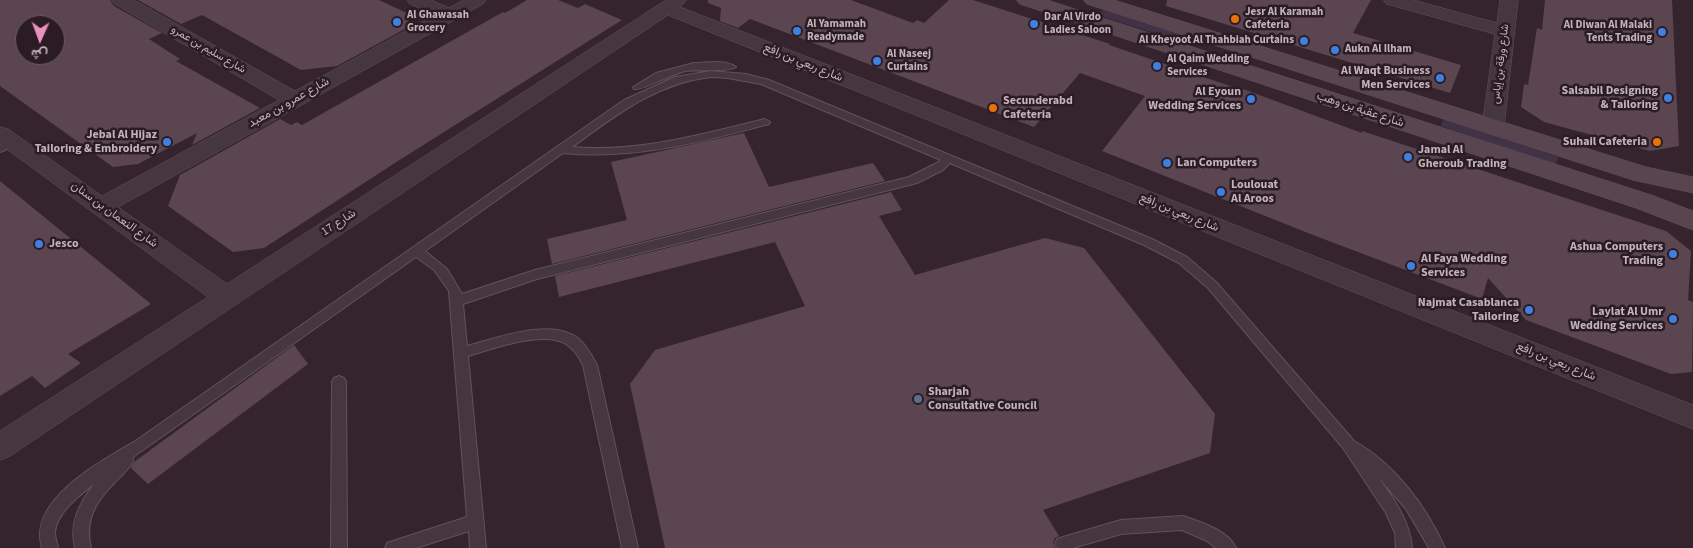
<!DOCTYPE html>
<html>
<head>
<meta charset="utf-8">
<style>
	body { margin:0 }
	#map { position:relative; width:1693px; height:548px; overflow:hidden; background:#35242d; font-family:"Source Sans 3",Vazirmatn,sans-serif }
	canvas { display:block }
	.north { position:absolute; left:15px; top:15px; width:50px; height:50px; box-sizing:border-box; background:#2b1c24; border:1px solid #685860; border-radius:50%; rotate:182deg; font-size:14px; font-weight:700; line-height:20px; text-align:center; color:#c3b2ba }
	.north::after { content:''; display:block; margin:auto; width:18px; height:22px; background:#e990bd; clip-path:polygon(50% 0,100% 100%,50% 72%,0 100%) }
</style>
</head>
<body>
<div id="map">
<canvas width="1693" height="548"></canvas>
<div class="north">ش</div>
</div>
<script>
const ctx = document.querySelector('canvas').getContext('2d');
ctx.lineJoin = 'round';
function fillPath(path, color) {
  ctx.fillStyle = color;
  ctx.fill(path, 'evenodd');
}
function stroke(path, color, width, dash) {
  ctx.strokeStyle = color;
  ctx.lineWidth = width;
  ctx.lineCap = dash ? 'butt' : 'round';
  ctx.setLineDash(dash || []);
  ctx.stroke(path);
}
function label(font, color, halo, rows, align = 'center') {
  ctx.font = font + ' "Source Sans 3",Vazirmatn,sans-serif';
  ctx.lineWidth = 5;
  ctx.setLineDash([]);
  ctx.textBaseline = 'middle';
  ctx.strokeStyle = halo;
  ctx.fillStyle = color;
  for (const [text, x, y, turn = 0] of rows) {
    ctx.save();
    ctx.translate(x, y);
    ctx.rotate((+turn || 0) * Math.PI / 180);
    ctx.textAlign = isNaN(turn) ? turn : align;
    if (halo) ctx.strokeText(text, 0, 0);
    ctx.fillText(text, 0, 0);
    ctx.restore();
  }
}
fillPath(new Path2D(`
	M 1103,10 L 1188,37 L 1189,39 L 1182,42 L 1098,15 Z
	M 1444,119 L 1558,157 L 1556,165 L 1441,126 Z`), '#413247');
fillPath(new Path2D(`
	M 0,0 L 110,0 L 114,6 L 162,33 L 149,39 L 180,59 L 176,61 L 260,108 L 192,145 L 197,133 L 138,164 L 113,167 L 0,86 ZM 25,25 L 55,25 L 55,55 L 25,55 Z
	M 138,0 L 379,0 L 411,15 L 405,29 L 337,66 L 301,70 L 202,15 L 181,24 Z
	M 527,0 L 558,0 L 578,8 L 585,4 L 622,20 L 398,161 L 264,248 L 233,252 L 168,206 L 180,175 L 280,119 L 291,125 L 297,122 L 302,125 L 503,12 L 505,13 Z
	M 708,0 L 851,0 L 913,23 L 917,20 L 924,23 L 949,0 L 973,0 L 1110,44 L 1109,45 L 1242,90 L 1243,89 L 1362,133 L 1362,131 L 1666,231 L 1691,251 L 1688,300 L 1693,302 L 1692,372 L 1671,374 L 1526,320 L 1488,278 L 1482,299 L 1313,235 L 1102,151 L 1145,96 L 1080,73 L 1034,127 L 750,19 L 738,28 L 720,21 L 721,8 L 708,3 Z
	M 1167,0 L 1371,0 L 1353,33 L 1461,65 L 1450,93 L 1166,6 Z
	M 1545,0 L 1672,0 L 1679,146 L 1650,151 L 1544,122 L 1521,107 L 1524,84 L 1528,85 L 1537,28 L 1542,30 Z
	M 744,133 L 769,187 L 873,163 L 885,181 L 552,264 L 547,239 L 627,220 L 611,162 Z
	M 0,181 L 151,304 L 68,354 L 81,363 L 45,388 L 32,376 L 0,396 Z
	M 891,192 L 902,210 L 879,216 L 915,275 L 1045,238 L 1084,248 L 1215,414 L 1210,453 L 1043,510 L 1059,536 L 1055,538 L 1053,543 L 1055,548 L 665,548 L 630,384 L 655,350 L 805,306 L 775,242 L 559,297 L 555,276 Z
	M 294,345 L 308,364 L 148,484 L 131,468 L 134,462 Z`), '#5a4550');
const lane = new Path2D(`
	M 694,63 C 706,63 726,59 736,67 C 730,72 697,69 686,71 C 673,73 642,91 634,89 L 633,87 L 656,73 Z
	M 711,71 L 746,74 L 769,80 L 1152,239 L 1187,257 L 1216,282 L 1354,441 C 1395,464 1426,506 1445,548 L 1429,548 L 1406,509 L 1378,477 C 1394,499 1410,521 1412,548 L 1396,548 L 1395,533 L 1386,513 L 1343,448 L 1208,288 L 1179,263 L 1144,245 L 950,163 L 943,170 L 917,183 L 537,279 L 463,304 L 467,346 C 497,338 552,317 579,339 C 587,346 592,356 597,365 L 638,548 L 622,548 L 583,365 C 579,357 574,349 566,344 C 543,330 492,349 468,356 L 486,548 L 470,548 L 469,531 L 416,548 L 385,548 L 387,543 L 393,541 L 467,517 L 449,291 L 434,270 L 416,257 L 133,457 C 134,464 128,468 124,473 C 101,496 83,514 91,548 L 75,548 C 69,523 79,504 94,484 C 80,495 57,512 55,532 C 55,537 57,543 58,548 L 42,548 C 41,543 39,537 40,533 C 42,493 104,459 134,442 L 624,100 L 675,77 ZM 711,77 L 728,78 L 761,84 L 941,160 L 935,164 L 909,177 L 535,270 L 462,294 L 447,269 L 425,251 L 563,153 C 634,160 701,142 769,124 L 770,122 L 765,119 C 702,134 638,153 572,147 C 615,116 656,83 711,77 Z
	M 13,140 L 18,143 L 17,145 L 0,152 L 0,145 Z
	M 339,376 L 344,378 L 346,382 L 347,548 L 331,548 L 332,382 L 334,378 Z
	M 1183,516 C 1200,522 1228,530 1236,548 L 1216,548 L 1207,541 L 1182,530 L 1121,534 L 1073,548 L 1057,548 L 1055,544 L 1057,539 L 1063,537 L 1121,520 Z`);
const street = new Path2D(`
	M 112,0 L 134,0 L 295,91 L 435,15 L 410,4 L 407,0 L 431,0 L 449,8 L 464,0 L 486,0 L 483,4 L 118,207 L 227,284 L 666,0 L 687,0 L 680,7 L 1693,405 L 1693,429 L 668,15 L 10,456 L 0,460 L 0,431 L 208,297 L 0,144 L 0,127 L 8,129 L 102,196 L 279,100 L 115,4 Z
	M 1384,0 L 1413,0 L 1497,23 L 1500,0 L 1518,0 L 1504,127 L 1501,132 L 1493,134 L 1485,132 L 1482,127 L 1495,34 L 1387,4 Z`);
const secondary = new Path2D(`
	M 1017,0 L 1047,0 L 1654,196 L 1693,211 L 1693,230 L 1636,208 L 1020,4 Z
	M 1084,0 L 1114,0 L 1646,167 L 1693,177 L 1693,193 L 1633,180 L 1087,4 Z`);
stroke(lane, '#61525a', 2);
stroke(street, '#61525a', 1);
stroke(secondary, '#61525a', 1);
fillPath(lane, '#46373f');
fillPath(street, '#46373f');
fillPath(secondary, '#59454f');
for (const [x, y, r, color] of [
	[1235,19,5,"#e8710a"],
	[397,22,5,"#3f7fe0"],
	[1034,24,5,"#3f7fe0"],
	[797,31,5,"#3f7fe0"],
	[1662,32,5,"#3f7fe0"],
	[1304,41,5,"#3f7fe0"],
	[1335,50,5,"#3f7fe0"],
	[877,61,5,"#3f7fe0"],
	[1157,66,5,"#3f7fe0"],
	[1440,78,5,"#3f7fe0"],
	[1668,98,5,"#3f7fe0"],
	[1251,99,5,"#3f7fe0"],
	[993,108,5,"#e8710a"],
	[167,142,5,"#3f7fe0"],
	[1657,142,5,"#e8710a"],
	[1408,157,5,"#3f7fe0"],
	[1167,163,5,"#3f7fe0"],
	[1221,192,5,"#3f7fe0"],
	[39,244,5,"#3f7fe0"],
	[1673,254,5,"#3f7fe0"],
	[1411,266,5,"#3f7fe0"],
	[1529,310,5,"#3f7fe0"],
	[1673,319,5,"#3f7fe0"],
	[918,399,5,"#5c6f8a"]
]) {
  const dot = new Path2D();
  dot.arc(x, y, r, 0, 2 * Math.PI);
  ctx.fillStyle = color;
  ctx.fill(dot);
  stroke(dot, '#2b1c24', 2);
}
label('bold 11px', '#c3b2ba', '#2b1c24', [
	["Jesr Al Karamah",1245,13],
	["Cafeteria",1245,26],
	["Al Ghawasah",407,16],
	["Grocery",407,29],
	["Dar Al Virdo",1044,18],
	["Ladies Saloon",1044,31],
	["Al Yamamah",807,25],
	["Readymade",807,38],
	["Al Diwan Al Malaki",1652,26,"right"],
	["Tents Trading",1652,39,"right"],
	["Al Kheyoot Al Thahbiah Curtains",1294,41,"right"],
	["Aukn Al Ilham",1345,50],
	["Al Naseej",887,55],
	["Curtains",887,68],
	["Al Qaim Wedding",1167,60],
	["Services",1167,73]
], 'left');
label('11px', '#c3b2ba', '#2b1c24', [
	["شارع سليم بن عمرو",208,50,30],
	["شارع ورقة بن إياس",1501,64,-83]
]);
label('12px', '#c3b2ba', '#2b1c24', [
	["شارع ربعي بن رافع",803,63,22],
	["شارع عمرو بن معبد",289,103,-29],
	["شارع عقبة بن وهب",1360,110,18],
	["شارع ربعي بن رافع",1179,213,22],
	["شارع النعمان بن سنان",114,215,36],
	["شارع 17",339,223,-33],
	["شارع ربعي بن رافع",1556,362,22]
]);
label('bold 12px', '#c3b2ba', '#2b1c24', [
	["Al Waqt Business",1430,71],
	["Men Services",1430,85],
	["Salsabil Designing",1658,91],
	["& Tailoring",1658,105],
	["Al Eyoun",1241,92],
	["Wedding Services",1241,106],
	["Secunderabd",1003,101,"left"],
	["Cafeteria",1003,115,"left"],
	["Jebal Al Hijaz",157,135],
	["Tailoring & Embroidery",157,149],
	["Suhail Cafeteria",1647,142],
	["Jamal Al",1418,150,"left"],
	["Gheroub Trading",1418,164,"left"],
	["Lan Computers",1177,163,"left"],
	["Loulouat",1231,185,"left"],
	["Al Aroos",1231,199,"left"],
	["Jesco",49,244,"left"],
	["Ashua Computers",1663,247],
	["Trading",1663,261],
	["Al Faya Wedding",1421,259,"left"],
	["Services",1421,273,"left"],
	["Najmat Casablanca",1519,303],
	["Tailoring",1519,317],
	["Laylat Al Umr",1663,312],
	["Wedding Services",1663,326],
	["Sharjah",928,392,"left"],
	["Consultative Council",928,406,"left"]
], 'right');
</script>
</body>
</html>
